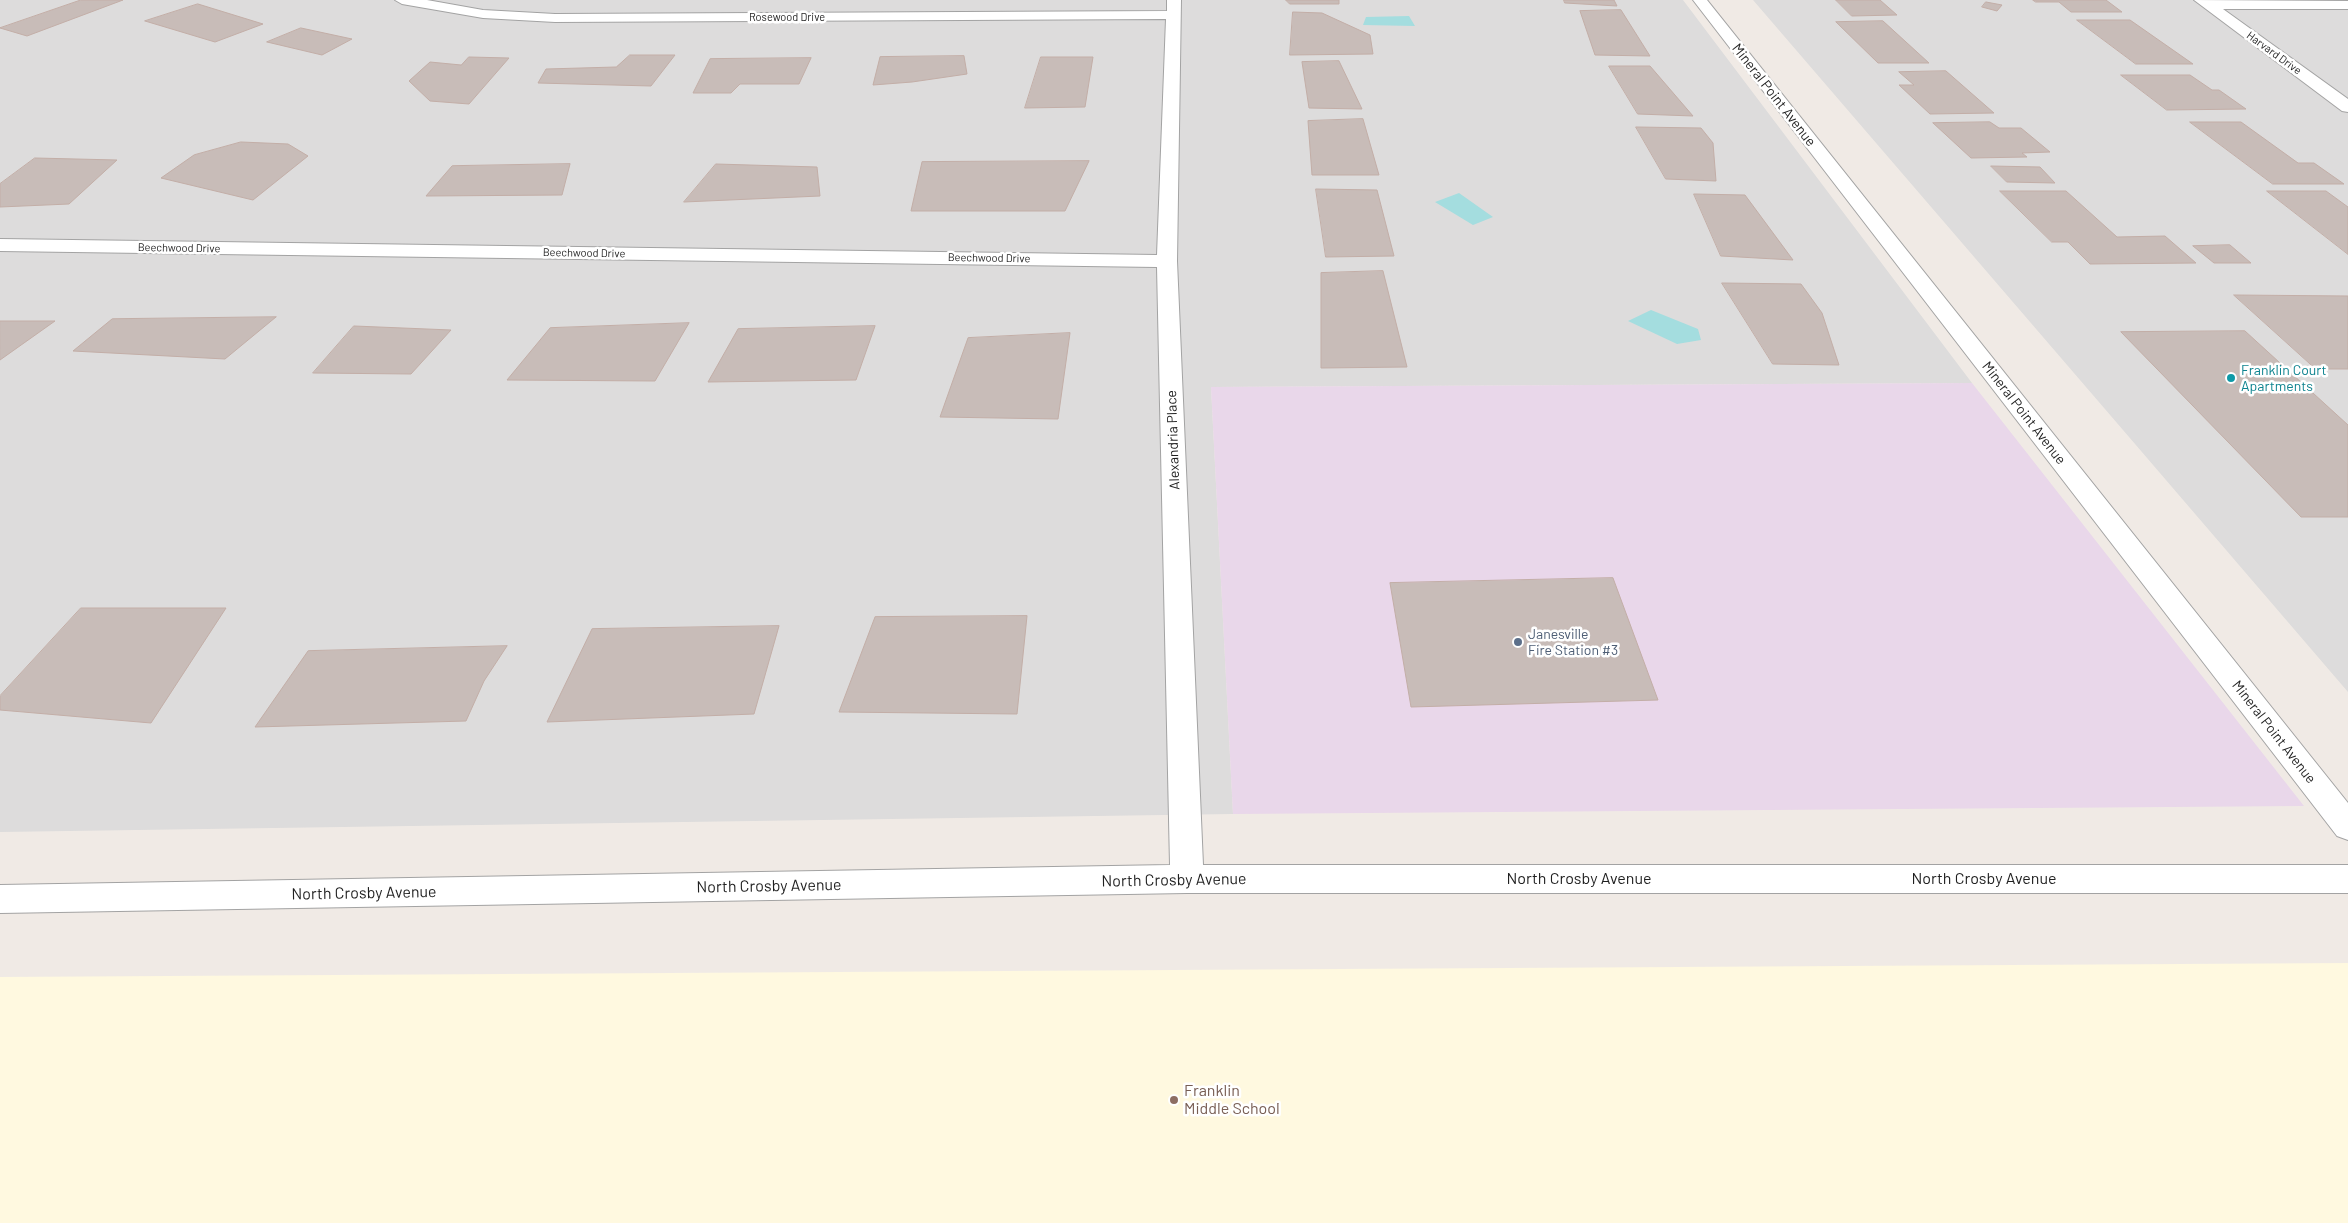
<!DOCTYPE html>
<html>
<head>
<meta charset="utf-8">
<style>
	body { margin:0 }
	canvas { display:block; background:#f0eae5 }
</style>
</head>
<body>
<canvas width="2348" height="1223"></canvas>
<script>
const ctx = document.querySelector('canvas').getContext('2d');
ctx.lineJoin = 'round';
function fillPath(path, color) {
  ctx.fillStyle = color;
  ctx.fill(path, 'evenodd');
}
function stroke(path, color, width, dash) {
  ctx.strokeStyle = color;
  ctx.lineWidth = width;
  ctx.lineCap = dash ? 'butt' : 'round';
  ctx.setLineDash(dash || []);
  ctx.stroke(path);
}
function label(font, color, halo, rows, align = 'center') {
  ctx.font = font + ' Barlow,sans-serif';
  ctx.lineWidth = 5;
  ctx.setLineDash([]);
  ctx.textBaseline = 'middle';
  ctx.strokeStyle = halo;
  ctx.fillStyle = color;
  for (const [text, x, y, turn = 0] of rows) {
    ctx.save();
    ctx.translate(x, y);
    ctx.rotate((+turn || 0) * Math.PI / 180);
    ctx.textAlign = isNaN(turn) ? turn : align;
    if (halo) ctx.strokeText(text, 0, 0);
    ctx.fillText(text, 0, 0);
    ctx.restore();
  }
}
fillPath(new Path2D(`
	M 0,0 L 1683,0 L 1972,383 L 1211,387 L 1233,814 L 0,832 Z
	M 1753,0 L 2348,0 L 2348,692 L 2123,430 Z`), '#dddcdc');
fillPath(new Path2D(`
	M 1972,383 L 2304,806 L 1233,814 L 1211,387 Z`), '#e9d7ea');
fillPath(new Path2D(`
	M 2348,963 L 2348,1223 L 0,1223 L 0,977 Z`), '#fff9e0');
fillPath(new Path2D(`
	M 1409,16 L 1415,26 L 1363,25 L 1366,17 Z
	M 1459,193 L 1493,217 L 1473,225 L 1435,202 Z
	M 1651,310 L 1698,329 L 1701,340 L 1677,344 L 1628,321 Z`), '#a4dddf');
const building = new Path2D(`
	M 81,0 L 123,0 L 27,36 L 0,28 Z
	M 1286,0 L 1339,0 L 1339,4 L 1290,4 Z
	M 1564,0 L 1614,0 L 1617,6 L 1565,3 Z
	M 1836,0 L 1880,0 L 1897,15 L 1852,16 Z
	M 2033,0 L 2106,0 L 2122,12 L 2071,12 L 2059,2 L 2036,2 Z
	M 1986,2 L 2002,5 L 1997,11 L 1982,7 Z
	M 198,4 L 263,24 L 215,42 L 145,21 Z
	M 1621,10 L 1650,56 L 1595,55 L 1580,11 Z
	M 1293,12 L 1322,13 L 1370,35 L 1373,54 L 1290,55 Z
	M 2077,20 L 2130,20 L 2193,64 L 2136,64 Z
	M 1883,21 L 1929,63 L 1878,63 L 1836,22 Z
	M 301,28 L 352,39 L 322,55 L 267,42 Z
	M 630,55 L 675,55 L 651,86 L 538,83 L 546,69 L 616,67 Z
	M 964,56 L 967,74 L 912,82 L 873,85 L 880,57 Z
	M 469,57 L 509,58 L 469,104 L 430,101 L 409,81 L 430,62 L 461,65 Z
	M 1041,57 L 1093,57 L 1085,107 L 1025,108 Z
	M 811,58 L 799,84 L 740,84 L 731,93 L 693,93 L 710,59 Z
	M 1339,61 L 1362,109 L 1309,108 L 1302,62 Z
	M 1609,66 L 1650,66 L 1693,116 L 1638,114 Z
	M 1946,71 L 1994,113 L 1930,114 L 1899,85 L 1914,85 L 1899,72 Z
	M 2121,75 L 2190,75 L 2212,90 L 2219,90 L 2246,109 L 2167,110 Z
	M 1363,119 L 1379,175 L 1312,175 L 1308,121 Z
	M 1990,122 L 1999,128 L 2021,128 L 2050,152 L 2022,153 L 2027,157 L 1971,158 L 1933,123 Z
	M 2190,122 L 2241,122 L 2298,163 L 2314,163 L 2344,184 L 2273,184 Z
	M 1636,127 L 1701,128 L 1713,143 L 1716,181 L 1666,179 Z
	M 241,142 L 288,144 L 308,156 L 253,200 L 161,178 L 194,155 Z
	M 35,158 L 117,160 L 69,204 L 0,207 L 0,184 Z
	M 1089,161 L 1065,211 L 911,211 L 922,162 Z
	M 570,164 L 562,195 L 426,196 L 452,166 Z
	M 716,164 L 817,167 L 820,196 L 684,202 Z
	M 1991,166 L 2040,167 L 2055,183 L 2007,182 Z
	M 1316,189 L 1377,190 L 1394,256 L 1326,257 Z
	M 2000,191 L 2066,191 L 2117,237 L 2165,236 L 2196,263 L 2090,264 L 2068,242 L 2052,242 Z
	M 2267,191 L 2326,191 L 2348,207 L 2348,254 Z
	M 1694,194 L 1745,195 L 1793,260 L 1721,256 Z
	M 2230,245 L 2251,263 L 2214,263 L 2193,246 Z
	M 1383,271 L 1407,367 L 1321,368 L 1321,273 Z
	M 1722,283 L 1801,284 L 1822,313 L 1839,365 L 1773,364 Z
	M 2234,295 L 2348,296 L 2348,369 L 2316,369 Z
	M 276,317 L 225,359 L 73,351 L 112,319 Z
	M 0,321 L 55,321 L 0,360 Z
	M 689,323 L 655,381 L 507,380 L 550,328 Z
	M 354,326 L 451,330 L 411,374 L 313,373 Z
	M 875,326 L 856,380 L 708,382 L 738,329 Z
	M 2245,331 L 2348,425 L 2348,517 L 2301,517 L 2121,332 Z
	M 1070,333 L 1058,419 L 940,417 L 968,338 Z
	M 1613,578 L 1658,700 L 1411,707 L 1390,583 Z
	M 81,608 L 226,608 L 151,723 L 0,710 L 0,696 Z
	M 1027,616 L 1017,714 L 839,712 L 875,617 Z
	M 779,626 L 754,714 L 547,722 L 592,629 Z
	M 507,646 L 484,681 L 466,721 L 255,727 L 308,651 Z`);
fillPath(building, '#c8bcb8');
stroke(building, '#c3aea7', 1);
const minor = new Path2D(`
	M 395,0 L 427,0 L 483,10 L 555,14 L 1167,11 L 1167,0 L 1181,0 L 1177,261 L 1203,865 L 2348,865 L 2348,893 L 1187,893 L 0,913 L 0,885 L 1170,865 L 1157,267 L 0,251 L 0,239 L 1157,255 L 1166,19 L 555,22 L 483,18 L 402,4 Z
	M 1693,0 L 1707,0 L 2348,803 L 2348,840 L 2337,836 Z
	M 2194,0 L 2348,1 L 2348,9 L 2223,9 L 2348,99 L 2348,112 L 2342,111 Z`);
stroke(minor, '#a3a3a3', 2);
fillPath(minor, '#fff');
for (const [x, y, r, color] of [
	[2231,378,5,"#0f9aa8"],
	[1518,642,5,"#5c6f8a"],
	[1174,1100,5,"#8d6e63"]
]) {
  const dot = new Path2D();
  dot.arc(x, y, r, 0, 2 * Math.PI);
  ctx.fillStyle = color;
  ctx.fill(dot);
  stroke(dot, '#fff', 2);
}
label('11px', '#1f1f1f', '#fff', [
	["Rosewood Drive",787,17],
	["Harvard Drive",2274,53,36],
	["Beechwood Drive",179,248,1],
	["Beechwood Drive",584,253,1],
	["Beechwood Drive",989,258,1]
]);
label('14px', '#1f1f1f', '#fff', [
	["Mineral Point Avenue",1774,95,52],
	["Mineral Point Avenue",2024,413,52],
	["Alexandria Place",1173,440,-92],
	["Mineral Point Avenue",2274,732,52]
]);
label('14px', '#0d838f', '#fff', [
	["Franklin Court",2241,370],
	["Apartments",2241,386]
], 'left');
label('14px', '#4e5e75', '#fff', [
	["Janesville",1528,634],
	["Fire Station #3",1528,650]
], 'left');
label('16px', '#1f1f1f', '#fff', [
	["North Crosby Avenue",1579,879],
	["North Crosby Avenue",1984,879],
	["North Crosby Avenue",1174,880,-1],
	["North Crosby Avenue",769,886,-1],
	["North Crosby Avenue",364,893,-1]
]);
label('16px', '#785e54', '#fff', [
	["Franklin",1184,1091],
	["Middle School",1184,1109]
], 'left');
</script>
</body>
</html>
